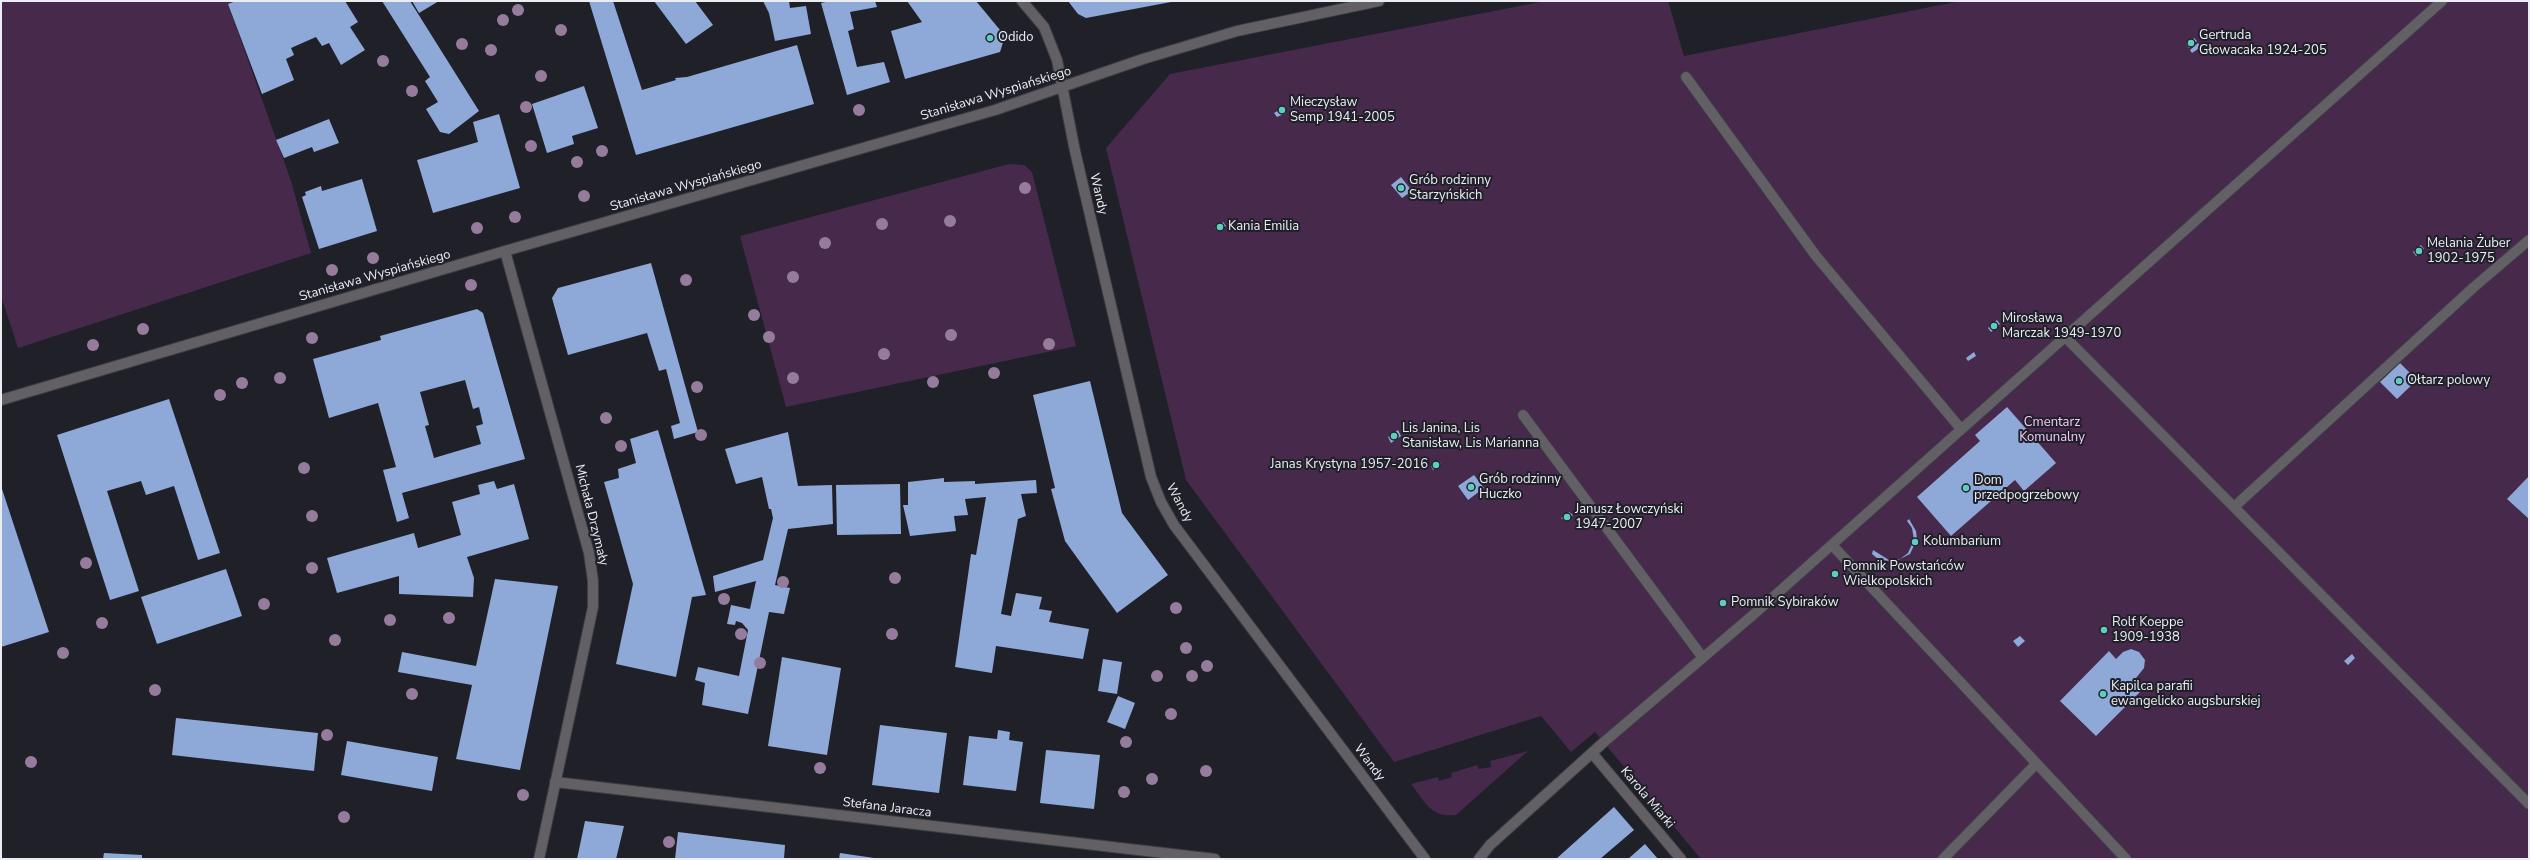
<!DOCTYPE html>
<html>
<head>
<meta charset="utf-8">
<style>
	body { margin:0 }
	#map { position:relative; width:2530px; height:860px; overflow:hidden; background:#202029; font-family:"Nunito Sans",sans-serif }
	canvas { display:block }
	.frame { position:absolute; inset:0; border:2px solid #ecedf3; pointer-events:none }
</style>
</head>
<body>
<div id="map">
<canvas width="2530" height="860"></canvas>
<div class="frame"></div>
</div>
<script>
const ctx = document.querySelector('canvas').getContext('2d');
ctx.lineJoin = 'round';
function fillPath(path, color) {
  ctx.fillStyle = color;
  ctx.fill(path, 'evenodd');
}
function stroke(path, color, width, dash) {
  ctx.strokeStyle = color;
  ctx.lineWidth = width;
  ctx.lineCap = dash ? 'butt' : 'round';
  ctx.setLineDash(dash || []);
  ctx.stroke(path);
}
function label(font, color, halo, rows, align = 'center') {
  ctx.font = font + ' "Nunito Sans",sans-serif';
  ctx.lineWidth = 4;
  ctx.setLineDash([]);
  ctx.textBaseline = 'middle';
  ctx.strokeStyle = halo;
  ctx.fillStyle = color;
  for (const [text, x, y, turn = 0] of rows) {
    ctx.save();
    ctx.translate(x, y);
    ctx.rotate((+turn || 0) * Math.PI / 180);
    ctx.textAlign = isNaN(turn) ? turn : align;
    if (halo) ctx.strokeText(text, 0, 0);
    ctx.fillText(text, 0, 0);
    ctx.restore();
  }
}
fillPath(new Path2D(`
	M 1,1 L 236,1 L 228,4 L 291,181 L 311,253 L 18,348 L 1,296 Z
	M 1545,1 L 1668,1 L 1684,56 L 1960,1 L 2529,1 L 2529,859 L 1701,859 L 1595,732 L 1571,752 L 1541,716 L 1394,762 L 1186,480 L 1106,148 L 1170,74 Z
	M 1009,164 L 1024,165 L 1032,172 L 1076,346 L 786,407 L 740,236 Z
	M 1528,751 L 1456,815 C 1431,818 1425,802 1411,784 L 1438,777 L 1439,781 L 1452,777 L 1451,773 L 1477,765 L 1479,769 L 1491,767 L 1490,761 Z`), '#47294b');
fillPath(new Path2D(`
	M 236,1 L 345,1 L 358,22 L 350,27 L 365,50 L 341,65 L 329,43 L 322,46 L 316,37 L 291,48 L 294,55 L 286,59 L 294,80 L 262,94 L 228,4 Z
	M 382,1 L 410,1 L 479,111 L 449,134 L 440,132 L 426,109 L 438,102 L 425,81 L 430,77 Z
	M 412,1 L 439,1 L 419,13 Z
	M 589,1 L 613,1 L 642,90 L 676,80 L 675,78 L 687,77 L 797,45 L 814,104 L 636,155 Z
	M 654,1 L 695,1 L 713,25 L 686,44 Z
	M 763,1 L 789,1 L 790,8 L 806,6 L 811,34 L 775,41 L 769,13 Z
	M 830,1 L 875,1 L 877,7 L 850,12 L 854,29 L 848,31 L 857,67 L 884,62 L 890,82 L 847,95 L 821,3 Z
	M 907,1 L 976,1 L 1005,36 L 1000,52 L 905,79 L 891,31 L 922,22 Z
	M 1068,1 L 1171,1 L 1171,2 L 1086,18 L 1078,14 Z
	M 2194,38 L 2197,41 L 2189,48 L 2186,44 Z
	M 2198,43 L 2201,47 L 2192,53 L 2190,50 Z
	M 584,86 L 598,128 L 572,136 L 574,144 L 547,153 L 532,104 Z
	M 1283,108 L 1286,113 L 1277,117 L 1274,113 Z
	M 499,114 L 520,188 L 433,213 L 417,160 L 478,142 L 473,122 Z
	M 329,119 L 339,143 L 314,152 L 312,147 L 284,158 L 276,140 Z
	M 1401,177 L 1412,191 L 1402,198 L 1391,185 Z
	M 362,179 L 377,231 L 319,249 L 302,197 L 306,195 L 305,192 L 321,186 L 322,191 Z
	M 1223,222 L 1226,226 L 1218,231 L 1215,228 Z
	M 2421,245 L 2424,249 L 2416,256 L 2413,252 Z
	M 651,263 L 698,432 L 674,439 L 671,426 L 680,423 L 666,369 L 659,371 L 647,333 L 568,355 L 552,298 L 558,288 Z
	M 477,309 L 483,313 L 525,459 L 402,493 L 409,518 L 397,522 L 383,470 L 396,467 L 378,403 L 329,418 L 313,359 L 381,340 L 380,336 ZM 465,380 L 473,409 L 479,407 L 483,424 L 476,426 L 481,444 L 434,458 L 425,426 L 429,425 L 420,392 Z
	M 1997,320 L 2000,324 L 1991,332 L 1988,328 Z
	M 1974,352 L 1976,356 L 1968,361 L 1966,358 Z
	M 2400,363 L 2417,380 L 2397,399 L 2380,382 Z
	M 1090,381 L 1122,513 L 1168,575 L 1117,613 L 1065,541 L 1051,489 L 1055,488 L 1033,395 Z
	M 169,399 L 220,553 L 198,560 L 174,486 L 146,495 L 141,481 L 107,491 L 139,591 L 110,600 L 57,435 Z
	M 2007,407 L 2056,463 L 2024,491 L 2015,480 L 1951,536 L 1917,497 L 1980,441 L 1975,435 Z
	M 658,430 L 706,595 L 692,597 L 676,677 L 616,664 L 633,584 L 604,482 L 619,478 L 618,469 L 636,463 L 630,439 Z
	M 1398,430 L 1401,436 L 1391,443 L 1388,437 Z
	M 788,432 L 798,486 L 832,485 L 833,524 L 788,529 L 775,585 L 790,588 L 784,614 L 769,612 L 748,714 L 702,705 L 705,683 L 695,680 L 698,667 L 739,676 L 748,630 L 742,623 L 736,621 L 735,625 L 727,624 L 731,605 L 750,609 L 756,581 L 715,592 L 713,576 L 763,560 L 773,518 L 771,509 L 769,509 L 762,477 L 736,484 L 725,449 Z
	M 1438,461 L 1441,464 L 1433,470 L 1431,466 Z
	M 1474,475 L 1484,488 L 1468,500 L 1458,486 Z
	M 2529,476 L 2529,519 L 2507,499 Z
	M 944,478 L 944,482 L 975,481 L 975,484 L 1036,480 L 1037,493 L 1021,494 L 1026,516 L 1018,519 L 1001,614 L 1011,616 L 1016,593 L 1042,597 L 1039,609 L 1052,611 L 1049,622 L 1089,629 L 1083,659 L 996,646 L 992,673 L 955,667 L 971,554 L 976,555 L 986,497 L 965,499 L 968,515 L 954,516 L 956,531 L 910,536 L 903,505 L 908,505 L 908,482 Z
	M 494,481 L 497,489 L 514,484 L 529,539 L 467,557 L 474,578 L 473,597 L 399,594 L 399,576 L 337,593 L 327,558 L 414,533 L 418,548 L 461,535 L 452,502 L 480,494 L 478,485 Z
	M 900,484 L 901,534 L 837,535 L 836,485 Z
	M 1,486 L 49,632 L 1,647 Z
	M 1569,512 L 1573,515 L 1565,521 L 1561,518 Z
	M 1909,519 L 1916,531 L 1917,539 L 1910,554 L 1894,562 L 1878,559 L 1872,554 L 1873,550 L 1889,560 L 1900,559 L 1908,553 L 1914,540 L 1912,528 L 1907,521 Z
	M 226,569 L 242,616 L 157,644 L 141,597 Z
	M 495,579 L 558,586 L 520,770 L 456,759 L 472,685 L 398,672 L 402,652 L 476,666 Z
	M 2020,636 L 2025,641 L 2018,647 L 2013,641 Z
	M 2131,649 L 2139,652 L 2145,660 L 2144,668 L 2136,678 L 2145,687 L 2096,736 L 2060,701 L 2109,651 L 2116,659 L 2123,652 Z
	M 2352,654 L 2355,658 L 2348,665 L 2344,661 Z
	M 782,657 L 841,668 L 827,755 L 768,746 Z
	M 1103,659 L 1122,662 L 1117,694 L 1098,691 Z
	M 1118,696 L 1135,703 L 1125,729 L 1107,722 Z
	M 176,718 L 318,733 L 314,771 L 172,755 Z
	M 880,725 L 947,733 L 939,793 L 872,785 Z
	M 998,730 L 1010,732 L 1009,740 L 1023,742 L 1016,791 L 963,785 L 969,736 L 997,739 Z
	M 347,741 L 438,757 L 432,791 L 341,775 Z
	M 1046,750 L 1100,755 L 1094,809 L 1040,803 Z
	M 1614,807 L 1634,830 L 1600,859 L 1556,859 Z
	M 585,821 L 624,826 L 616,859 L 577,859 Z
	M 678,832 L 785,845 L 784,859 L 675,859 Z
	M 1645,844 L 1658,859 L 1628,859 Z
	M 104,853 L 142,855 L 142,859 L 103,859 Z
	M 840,853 L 874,858 L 873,859 L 839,859 Z`), '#8ea8d8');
const lane = new Path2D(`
	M 1686,77 L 1816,256 L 1961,429
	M 2065,337 L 2529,804
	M 1523,415 L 1703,658
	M 2234,507 L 2474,287 L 2529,240
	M 1832,545 L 2126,859
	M 1592,753 L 1681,859
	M 1479,859 L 1490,845 L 1604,742 L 1753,615 L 2442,1
	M 1943,859 L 2036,764`);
const street = new Path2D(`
	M 1022,1 L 1044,27 L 1057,60 L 1075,151 L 1151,477 L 1161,502 L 1174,525 L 1425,859
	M 505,251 L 589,553 L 593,581 L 593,607 L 539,859
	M 1,400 L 505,251 L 995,110 L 1143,59 L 1237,31 L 1379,1
	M 555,782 L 1215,859`);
stroke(lane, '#3d3d45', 12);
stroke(street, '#3d3d45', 12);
stroke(lane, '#626065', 10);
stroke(street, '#626065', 10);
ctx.fillStyle = '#967c9c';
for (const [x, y] of [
	[518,10],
	[503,20],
	[561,30],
	[462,44],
	[491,50],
	[383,61],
	[541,76],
	[412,91],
	[526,107],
	[859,110],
	[531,146],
	[602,151],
	[577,162],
	[1025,188],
	[584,196],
	[515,217],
	[950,221],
	[882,224],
	[477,228],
	[825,243],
	[373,258],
	[332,270],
	[793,277],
	[686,280],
	[471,285],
	[754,315],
	[143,329],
	[951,335],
	[769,337],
	[312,338],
	[1049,344],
	[93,345],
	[884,354],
	[994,373],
	[280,378],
	[793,378],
	[933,382],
	[242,383],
	[697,387],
	[220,395],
	[606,418],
	[701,435],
	[621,446],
	[304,468],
	[312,516],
	[86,563],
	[312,568],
	[895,578],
	[783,582],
	[724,599],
	[264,604],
	[1176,608],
	[449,618],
	[390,620],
	[102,623],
	[741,634],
	[892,634],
	[335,640],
	[1186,648],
	[63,653],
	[760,663],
	[1207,666],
	[1157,676],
	[1192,676],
	[155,690],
	[412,694],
	[1171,714],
	[327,735],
	[1126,742],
	[31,762],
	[820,768],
	[1206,771],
	[1152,779],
	[1124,792],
	[523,795],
	[344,817],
	[669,842]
]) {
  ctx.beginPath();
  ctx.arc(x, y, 6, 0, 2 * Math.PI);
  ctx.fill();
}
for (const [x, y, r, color] of [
	[990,38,4,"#5ccebb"],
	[2191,43,4,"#5ccebb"],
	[1282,110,4,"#5ccebb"],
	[1401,188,4,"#5ccebb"],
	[1220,227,4,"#5ccebb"],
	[2419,251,4,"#5ccebb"],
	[1994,326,4,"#5ccebb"],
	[2399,381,4,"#5ccebb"],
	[1394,436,4,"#5ccebb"],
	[1436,465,4,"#5ccebb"],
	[1471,487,4,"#5ccebb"],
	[1966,488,4,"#5ccebb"],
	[1567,517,4,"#5ccebb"],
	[1915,542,4,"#5ccebb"],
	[1835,574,4,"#5ccebb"],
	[1723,603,4,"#5ccebb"],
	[2104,630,4,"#5ccebb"],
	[2103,694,4,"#5ccebb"]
]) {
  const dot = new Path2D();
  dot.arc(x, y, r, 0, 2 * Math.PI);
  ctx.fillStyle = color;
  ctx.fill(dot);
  stroke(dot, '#202029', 1.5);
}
label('13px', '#ecedf3', '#202029', [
	["Gertruda",2199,36],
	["Głowacaka 1924-205",2199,51],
	["Odido",998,38],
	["Mieczysław",1290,103],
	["Semp 1941-2005",1290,118],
	["Grób rodzinny",1409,181],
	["Starzyńskich",1409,196],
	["Kania Emilia",1228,227],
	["Melania Żuber",2427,244],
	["1902-1975",2427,259],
	["Mirosława",2002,319],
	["Marczak 1949-1970",2002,334],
	["Ołtarz polowy",2407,381],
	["Lis Janina, Lis",1402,429],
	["Stanisław, Lis Marianna",1402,444],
	["Janas Krystyna 1957-2016",1428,465,"right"],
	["Grób rodzinny",1479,480],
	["Huczko",1479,495],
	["Dom",1974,481],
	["przedpogrzebowy",1974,496],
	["Janusz Łowczyński",1575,510],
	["1947-2007",1575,525],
	["Kolumbarium",1923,542],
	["Pomnik Powstańców",1843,567],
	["Wielkopolskich",1843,582],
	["Pomnik Sybiraków",1731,603],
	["Rolf Koeppe",2112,623],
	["1909-1938",2112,638],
	["Kapilca parafii",2111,687],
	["ewangelicko augsburskiej",2111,702]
], 'left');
label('13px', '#ecedf3', '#202029', [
	["Stanisława Wyspiańskiego",996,94,-17],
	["Stanisława Wyspiańskiego",686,186,-16],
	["Wandy",1098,194,77],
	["Stanisława Wyspiańskiego",375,276,-16],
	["Wandy",1179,503,62],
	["Michała Drzymały",591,515,76],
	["Wandy",1369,763,53],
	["Karola Miarki",1647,798,50],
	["Stefana Jaracza",887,808,7]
]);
label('13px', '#f6c8fb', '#202029', [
	["Cmentarz",2052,423],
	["Komunalny",2052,438]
]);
</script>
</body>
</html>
